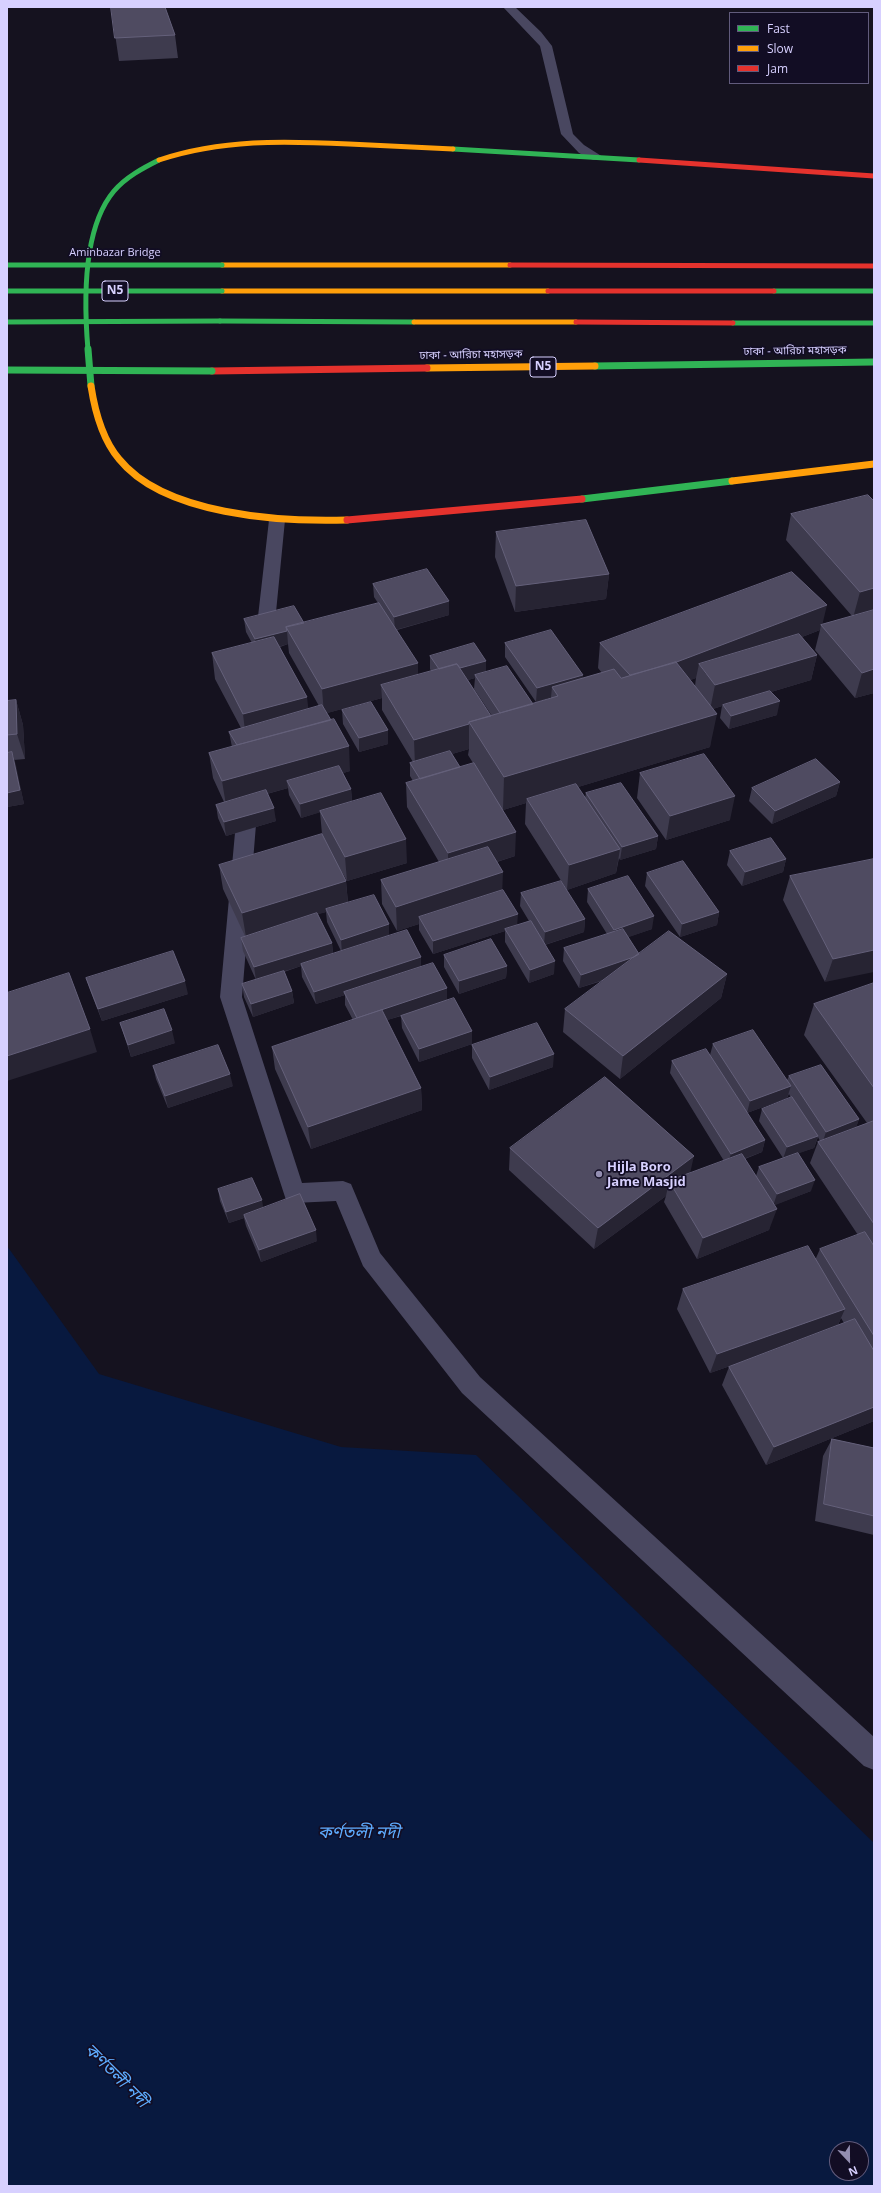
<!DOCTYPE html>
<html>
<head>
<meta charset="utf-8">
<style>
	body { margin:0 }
	#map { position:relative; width:881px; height:2193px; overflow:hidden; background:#15121f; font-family:"Open Sans",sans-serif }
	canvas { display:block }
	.frame { position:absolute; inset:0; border:8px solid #d7d0ff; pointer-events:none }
	.legend { position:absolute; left:729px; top:12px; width:140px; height:72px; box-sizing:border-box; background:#120d24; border:1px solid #615b7c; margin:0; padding:5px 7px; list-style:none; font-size:12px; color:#d7d0ff }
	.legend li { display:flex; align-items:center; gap:8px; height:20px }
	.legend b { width:20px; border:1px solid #615b7c }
	.north { position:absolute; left:829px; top:2141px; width:40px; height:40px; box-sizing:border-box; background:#120d24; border:1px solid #615b7c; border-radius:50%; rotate:158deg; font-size:11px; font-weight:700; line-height:16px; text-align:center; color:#d7d0ff }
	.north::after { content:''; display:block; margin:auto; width:14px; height:18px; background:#938eb1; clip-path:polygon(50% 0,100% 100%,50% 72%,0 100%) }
</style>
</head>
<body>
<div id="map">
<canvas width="881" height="2193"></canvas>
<div class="frame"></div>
<ul class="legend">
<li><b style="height:5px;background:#30b455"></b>Fast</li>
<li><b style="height:5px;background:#ff9f0a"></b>Slow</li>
<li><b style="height:5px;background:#e5322d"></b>Jam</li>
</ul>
<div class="north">N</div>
</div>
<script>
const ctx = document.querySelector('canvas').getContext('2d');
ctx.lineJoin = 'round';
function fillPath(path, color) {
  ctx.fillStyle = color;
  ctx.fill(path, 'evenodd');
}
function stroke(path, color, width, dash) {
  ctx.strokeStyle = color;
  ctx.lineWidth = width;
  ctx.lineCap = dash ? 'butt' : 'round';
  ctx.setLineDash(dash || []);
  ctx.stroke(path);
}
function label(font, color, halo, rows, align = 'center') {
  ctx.font = font + ' "Open Sans","Noto Sans Bengali",sans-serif';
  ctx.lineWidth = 3.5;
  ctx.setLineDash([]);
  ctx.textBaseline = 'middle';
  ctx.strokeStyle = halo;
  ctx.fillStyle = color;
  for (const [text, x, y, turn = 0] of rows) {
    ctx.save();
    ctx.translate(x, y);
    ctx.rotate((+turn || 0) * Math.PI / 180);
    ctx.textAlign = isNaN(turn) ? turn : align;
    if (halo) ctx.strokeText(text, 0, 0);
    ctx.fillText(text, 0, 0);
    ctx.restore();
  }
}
fillPath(new Path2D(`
	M 7,1246 L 99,1374 L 341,1447 L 476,1455 L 874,1843 L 874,2186 L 7,2186 ZM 837,2149 L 861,2149 L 861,2173 L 837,2173 Z`), '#08193f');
fillPath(new Path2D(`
	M 503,7 L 515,7 L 541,32 L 552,46 L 573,134 L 584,145 L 603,157 L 601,160 L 593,160 L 579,153 L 561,134 L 540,46 Z
	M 277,515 L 283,517 L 285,520 L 273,643 L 270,647 L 264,649 L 258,647 L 255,643 L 269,520 L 271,517 Z
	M 248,793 L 255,795 L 258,800 L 242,997 L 302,1183 L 343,1181 L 351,1184 L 380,1253 L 480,1377 L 874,1737 L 874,1770 L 864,1766 L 462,1393 L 363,1266 L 336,1201 L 294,1203 L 286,1200 L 220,997 L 238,800 L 241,795 Z`), '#494760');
stroke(new Path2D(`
	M 453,149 L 639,160
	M 774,291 L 874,291
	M 220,321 L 414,322
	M 733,323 L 874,323
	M 88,350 C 84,303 82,229 114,191 C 126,177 143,168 159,160`), '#30b455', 5);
stroke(new Path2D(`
	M 88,349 L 91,386
	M 595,366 L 874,362
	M 582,499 L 732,481`), '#30b455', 7);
stroke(new Path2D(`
	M 159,160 C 222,139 284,141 349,144 C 384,146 418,147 453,149
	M 222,265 L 510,265
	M 222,291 L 548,291
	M 414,322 L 576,322`), '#ff9f0a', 5);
stroke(new Path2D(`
	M 427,368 L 595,366
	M 91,386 C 95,412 102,439 119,459 C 164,515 280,522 347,520
	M 732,481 L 874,464`), '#ff9f0a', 7);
stroke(new Path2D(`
	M 639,160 L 874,176
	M 510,265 L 874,266
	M 548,291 L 774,291
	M 576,322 L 733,323`), '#e5322d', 5);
stroke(new Path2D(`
	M 212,371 L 427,368
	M 347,520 L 582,499`), '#e5322d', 7);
stroke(new Path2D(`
	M 7,265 L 222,265
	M 7,291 L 222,291
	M 7,322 L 220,321`), '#30b455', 5);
stroke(new Path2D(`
	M 7,370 L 212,371`), '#30b455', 7);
fillPath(new Path2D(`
	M 111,7 L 175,35 L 178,58 L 119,61 Z
	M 874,501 L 874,693 L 855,698 L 815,650 L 820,630 L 802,637 L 817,655 L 811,680 L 771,692 L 777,715 L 729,729 L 720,718 L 722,706 L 713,709 L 710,747 L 578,787 L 585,798 L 586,793 L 658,836 L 656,849 L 620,860 L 619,858 L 616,873 L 567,890 L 525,824 L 526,803 L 503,810 L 515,856 L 497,862 L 502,890 L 517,925 L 529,921 L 520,906 L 521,893 L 585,919 L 584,932 L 545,945 L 554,974 L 529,983 L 505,942 L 505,931 L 433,954 L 419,930 L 419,924 L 397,931 L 382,904 L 381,880 L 439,862 L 407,807 L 406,783 L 413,781 L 410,776 L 410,763 L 413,762 L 382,710 L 382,698 L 327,713 L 350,771 L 343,773 L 351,789 L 352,802 L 407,863 L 347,881 L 342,872 L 346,881 L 348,903 L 389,924 L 389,936 L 421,957 L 421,967 L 447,988 L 447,1000 L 472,1031 L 472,1044 L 419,1062 L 402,1028 L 401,1016 L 387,1020 L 421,1088 L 422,1110 L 311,1149 L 275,1069 L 272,1047 L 353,1020 L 345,1005 L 345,995 L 316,1004 L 302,977 L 301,966 L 284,972 L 292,991 L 294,1003 L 253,1017 L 244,997 L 242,984 L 256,980 L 243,951 L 241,938 L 245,936 L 223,889 L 219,865 L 322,834 L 320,812 L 301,818 L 289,795 L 288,788 L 267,794 L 276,821 L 226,836 L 218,818 L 216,805 L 224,802 L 213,778 L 209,753 L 232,747 L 229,732 L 241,728 L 215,679 L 212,653 L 252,643 L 246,632 L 244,619 L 304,623 L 378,603 L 374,597 L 373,584 L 449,615 L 397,630 L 418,675 L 431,671 L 430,669 L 430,656 L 486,672 L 533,704 L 551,699 L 551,697 L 536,702 L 505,657 L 505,643 L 583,678 L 602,673 L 598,668 L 600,643 L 822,624 L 852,616 L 786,540 L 791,514 ZM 288,644 L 289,653 L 319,706 L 308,709 L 280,647 ZM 475,678 L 474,689 L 492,716 L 491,716 L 468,680 ZM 696,678 L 695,686 L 690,680 ZM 469,749 L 468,755 L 473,763 L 460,767 L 452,754 ZM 326,912 L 327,922 L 341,951 L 333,954 L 332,943 L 317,914 Z
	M 496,532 L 609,574 L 606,599 L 515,612 L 495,557 Z
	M 16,700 L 23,725 L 25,759 L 14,760 L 24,804 L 7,807 L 7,701 Z
	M 342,710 L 388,730 L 388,744 L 359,752 L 343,724 Z
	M 640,773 L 730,820 L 666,840 L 637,798 Z
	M 840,782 L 836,796 L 772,824 L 749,801 L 752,788 Z
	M 730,851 L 786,859 L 783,872 L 742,886 L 727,865 Z
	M 874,859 L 825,982 L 783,900 L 790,876 Z
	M 647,873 L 719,912 L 717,925 L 680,937 L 645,886 Z
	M 588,889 L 652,929 L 628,937 L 639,954 L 727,974 L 721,998 L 620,1079 L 563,1032 L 565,1009 L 605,980 L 579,988 L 563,961 L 564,948 L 607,934 L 587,902 Z
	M 444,955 L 507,966 L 506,978 L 459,994 L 444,967 Z
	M 86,978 L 188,994 L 102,1021 L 90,990 Z
	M 874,983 L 874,1421 L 766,1465 L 722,1385 L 729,1367 L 733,1365 L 710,1373 L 677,1309 L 683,1289 L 816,1258 L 820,1249 L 858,1235 L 810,1163 L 818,1142 L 820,1141 L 818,1137 L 814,1148 L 798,1153 L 811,1191 L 774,1205 L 769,1230 L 697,1259 L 664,1202 L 666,1196 L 594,1249 L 509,1170 L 510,1148 L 690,1173 L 724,1161 L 670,1073 L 672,1061 L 710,1055 L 713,1044 L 787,1080 L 789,1076 L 859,1119 L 856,1127 L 867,1123 L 804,1035 L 814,1004 ZM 789,1094 L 791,1098 L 762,1109 L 759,1121 L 783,1158 L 759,1167 L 756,1176 L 745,1159 L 762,1152 L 765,1140 L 747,1113 L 787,1098 ZM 841,1318 L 844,1323 L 838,1325 Z
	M 120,1023 L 175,1043 L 131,1057 L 124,1035 Z
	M 472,1045 L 553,1067 L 489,1090 L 472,1058 Z
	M 153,1066 L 233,1086 L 168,1108 L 156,1079 Z
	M 218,1189 L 263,1208 L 317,1241 L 261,1262 L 246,1226 L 244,1218 L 229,1223 L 220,1201 Z
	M 832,1439 L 874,1448 L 874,1535 L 815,1521 L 823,1456 Z`), '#3e3b4e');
fillPath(new Path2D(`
	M 609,574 L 606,599 L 515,612 L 516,586 Z
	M 874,588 L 874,612 L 853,618 L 860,592 Z
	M 449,601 L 449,615 L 395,630 L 394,617 Z
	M 827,605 L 822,626 L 821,625 L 820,630 L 706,674 L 699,664 L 696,678 L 629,704 L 633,678 Z
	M 287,631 L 288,644 L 257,653 L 255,639 Z
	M 817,655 L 811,680 L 724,706 L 723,705 L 722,706 L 710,710 L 715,685 Z
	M 486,661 L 486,675 L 475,675 L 475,678 L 442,687 L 442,673 Z
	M 418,663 L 418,688 L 381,685 L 382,698 L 324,714 L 322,689 Z
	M 874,669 L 874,693 L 855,698 L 862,673 Z
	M 583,675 L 582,688 L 552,687 L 551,697 L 536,702 L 537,688 Z
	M 307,697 L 310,722 L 246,739 L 243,714 Z
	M 16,700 L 23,725 L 25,759 L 17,734 Z
	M 780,701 L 777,715 L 729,729 L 731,716 Z
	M 717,714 L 710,747 L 529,802 L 527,799 L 526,803 L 503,810 L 504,777 Z
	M 469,724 L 469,749 L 415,765 L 414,740 Z
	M 388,730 L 388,744 L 359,752 L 359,738 Z
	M 349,746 L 350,771 L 291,788 L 287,781 L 288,788 L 226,805 L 222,781 Z
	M 12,752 L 16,765 L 24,804 L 7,807 L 7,793 Z
	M 840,782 L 836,796 L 772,824 L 775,811 Z
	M 351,789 L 352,803 L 301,818 L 300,804 Z
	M 735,796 L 730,820 L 666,840 L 670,816 Z
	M 274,808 L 276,821 L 226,836 L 224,822 Z
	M 516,832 L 515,856 L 448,877 L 448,853 Z
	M 658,836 L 656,849 L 620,860 L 622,847 Z
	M 406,839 L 407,863 L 347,881 L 345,857 Z
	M 620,849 L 616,873 L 567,890 L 569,865 Z
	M 786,859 L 783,872 L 742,886 L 745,872 Z
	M 503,872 L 502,897 L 419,917 L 419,924 L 397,931 L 396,907 Z
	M 346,881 L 348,905 L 326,909 L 326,912 L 246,937 L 242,913 Z
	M 719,912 L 717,925 L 680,937 L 682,924 Z
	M 518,914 L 517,927 L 505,929 L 505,931 L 433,954 L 433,941 Z
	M 654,916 L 652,929 L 612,943 L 614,930 Z
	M 585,919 L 584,932 L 544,945 L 545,932 Z
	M 389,924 L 389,937 L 342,953 L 341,940 Z
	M 332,943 L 333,956 L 301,964 L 301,966 L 256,980 L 254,967 Z
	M 874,950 L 874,972 L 825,982 L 833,959 Z
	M 640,955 L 638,968 L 579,988 L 581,975 Z
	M 421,957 L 421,970 L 344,992 L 345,995 L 316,1004 L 314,992 Z
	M 555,961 L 554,974 L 529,983 L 530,970 Z
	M 507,966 L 506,978 L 459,994 L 459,981 Z
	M 727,974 L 721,998 L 620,1079 L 623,1056 Z
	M 185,981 L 188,994 L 102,1021 L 98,1009 Z
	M 447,988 L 447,1000 L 358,1030 L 357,1018 Z
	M 292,991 L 294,1003 L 253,1017 L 251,1004 Z
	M 90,1029 L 97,1052 L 7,1081 L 7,1056 Z
	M 172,1030 L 175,1043 L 131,1057 L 128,1045 Z
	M 472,1031 L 472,1044 L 419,1062 L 419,1049 Z
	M 554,1054 L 553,1067 L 489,1090 L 490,1077 Z
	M 230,1074 L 233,1086 L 168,1108 L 165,1096 Z
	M 791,1086 L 787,1098 L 747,1113 L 750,1101 Z
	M 421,1088 L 422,1110 L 311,1149 L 308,1127 Z
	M 859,1119 L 855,1131 L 822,1144 L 826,1132 Z
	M 818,1136 L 814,1148 L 783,1159 L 787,1147 Z
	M 765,1140 L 762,1152 L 727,1165 L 731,1154 Z
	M 694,1156 L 689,1178 L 669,1181 L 666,1196 L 594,1249 L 598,1228 Z
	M 815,1180 L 811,1191 L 773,1206 L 777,1194 Z
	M 262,1200 L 264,1212 L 244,1215 L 244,1218 L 229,1223 L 226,1212 Z
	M 777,1209 L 769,1230 L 697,1259 L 703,1238 Z
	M 316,1230 L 317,1241 L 261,1262 L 259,1250 Z
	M 845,1309 L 836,1329 L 710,1373 L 717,1354 Z
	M 874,1407 L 874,1421 L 766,1465 L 774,1447 Z`), '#272433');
const building = new Path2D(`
	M 111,7 L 165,7 L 175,35 L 115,38 Z
	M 868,495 L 874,501 L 874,588 L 860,592 L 791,514 Z
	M 586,520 L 609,574 L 516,586 L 496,532 Z
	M 427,569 L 449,601 L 394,617 L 373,584 Z
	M 792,572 L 827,605 L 674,663 L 630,675 L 600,643 Z
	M 379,603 L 418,663 L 322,689 L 286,627 Z
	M 294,606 L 304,623 L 286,627 L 287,631 L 255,639 L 244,619 Z
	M 874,610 L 874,669 L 862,673 L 821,625 Z
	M 551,630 L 583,675 L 537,688 L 505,643 Z
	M 799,634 L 817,655 L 715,685 L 699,664 Z
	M 274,637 L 307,697 L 243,714 L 212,653 Z
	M 474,643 L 486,661 L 460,668 L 457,664 L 439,669 L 430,656 Z
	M 676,662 L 717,714 L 504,777 L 469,722 L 558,696 L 552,687 L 614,669 L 621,678 Z
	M 457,664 L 491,716 L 469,722 L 469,724 L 414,740 L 381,685 Z
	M 507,666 L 533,704 L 500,713 L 475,675 Z
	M 770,691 L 780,701 L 731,716 L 723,705 Z
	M 16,700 L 17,734 L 7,735 L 7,701 Z
	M 371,702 L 388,730 L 359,738 L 342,710 Z
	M 322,705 L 331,720 L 237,745 L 229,732 Z
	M 334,719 L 349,746 L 222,781 L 209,753 Z
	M 450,751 L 460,767 L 420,779 L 410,763 Z
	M 12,752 L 20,790 L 7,793 L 7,753 Z
	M 704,754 L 735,796 L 670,816 L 640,773 Z
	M 816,759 L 840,782 L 775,811 L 752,788 Z
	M 474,763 L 516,832 L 448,853 L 406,783 Z
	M 339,766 L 351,789 L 300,804 L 287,781 Z
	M 621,783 L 658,836 L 622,847 L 586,793 Z
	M 576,784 L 620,849 L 569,865 L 527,799 Z
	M 266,790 L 274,808 L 224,822 L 216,805 Z
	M 381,793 L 406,839 L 345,857 L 320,811 Z
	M 322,834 L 346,881 L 242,913 L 219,865 Z
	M 771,838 L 786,859 L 745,872 L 730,851 Z
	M 488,847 L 503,872 L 396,907 L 381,880 Z
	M 874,859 L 874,950 L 833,959 L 790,876 Z
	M 683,861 L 719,912 L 682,924 L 647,873 Z
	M 628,876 L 654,916 L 614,930 L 588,889 Z
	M 561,881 L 585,919 L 545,932 L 521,893 Z
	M 503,890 L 518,914 L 433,941 L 419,917 Z
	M 374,895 L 389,924 L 341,940 L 326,909 Z
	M 317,913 L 332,943 L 254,967 L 241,938 Z
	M 531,921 L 555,961 L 530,970 L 505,929 Z
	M 623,929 L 639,954 L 634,957 L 581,975 L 564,948 Z
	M 407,930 L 421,957 L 314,992 L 301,964 Z
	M 669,931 L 727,974 L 623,1056 L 565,1009 Z
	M 491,939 L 507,966 L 459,981 L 444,955 Z
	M 173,951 L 185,981 L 98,1009 L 86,978 Z
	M 433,963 L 447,988 L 357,1018 L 344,992 Z
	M 284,971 L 292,991 L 251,1004 L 242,984 Z
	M 69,973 L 90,1029 L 7,1056 L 7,993 Z
	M 874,983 L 874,1088 L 814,1004 Z
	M 454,998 L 472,1031 L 419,1049 L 401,1016 Z
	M 164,1009 L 172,1030 L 128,1045 L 120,1023 Z
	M 382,1010 L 421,1088 L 308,1127 L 272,1047 Z
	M 537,1023 L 554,1054 L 490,1077 L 472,1045 Z
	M 753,1030 L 791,1086 L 750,1101 L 713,1044 Z
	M 218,1045 L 230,1074 L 165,1096 L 153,1066 Z
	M 706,1049 L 765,1140 L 731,1154 L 672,1061 Z
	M 821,1065 L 859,1119 L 826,1132 L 789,1076 Z
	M 605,1077 L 694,1156 L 598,1228 L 510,1148 Z
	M 792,1097 L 818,1136 L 787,1147 L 762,1109 Z
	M 874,1121 L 874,1224 L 818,1142 Z
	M 798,1153 L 815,1180 L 777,1194 L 759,1167 Z
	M 742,1154 L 777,1209 L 703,1238 L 669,1181 Z
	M 252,1178 L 262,1200 L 226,1212 L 218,1189 Z
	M 300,1194 L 316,1230 L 259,1250 L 244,1215 Z
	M 865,1232 L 874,1246 L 874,1336 L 820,1249 Z
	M 808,1246 L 845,1309 L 717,1354 L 683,1289 Z
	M 855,1319 L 874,1351 L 874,1407 L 774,1447 L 729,1367 Z
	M 832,1439 L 874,1448 L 874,1516 L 824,1504 Z`);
fillPath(building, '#4f4b61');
stroke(building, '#64607a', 1);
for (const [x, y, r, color] of [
	[599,1174,4,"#938eb1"]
]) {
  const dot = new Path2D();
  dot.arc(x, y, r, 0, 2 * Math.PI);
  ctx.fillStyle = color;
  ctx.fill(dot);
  stroke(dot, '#120d24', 1.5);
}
label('11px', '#d7d0ff', '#120d24', [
	["Aminbazar Bridge",115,253],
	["ঢাকা - আরিচা মহাসড়ক",795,351,-1],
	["ঢাকা - আরিচা মহাসড়ক",471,355,-1]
]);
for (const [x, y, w] of [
	[115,291,26],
	[543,367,26]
]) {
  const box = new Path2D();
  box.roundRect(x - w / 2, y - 10, w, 20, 3);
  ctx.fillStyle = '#120d24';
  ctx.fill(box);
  stroke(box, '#d7d0ff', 1);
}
label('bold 12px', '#d7d0ff', null, [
	["N5",115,291],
	["N5",543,367]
]);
label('bold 13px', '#d7d0ff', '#120d24', [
	["Hijla Boro",607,1167],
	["Jame Masjid",607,1182]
], 'left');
label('italic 17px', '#5eacff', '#120d24', [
	["কর্ণতলী নদী",359,1833],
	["কর্ণতলী নদী",116,2076,45]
]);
</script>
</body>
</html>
